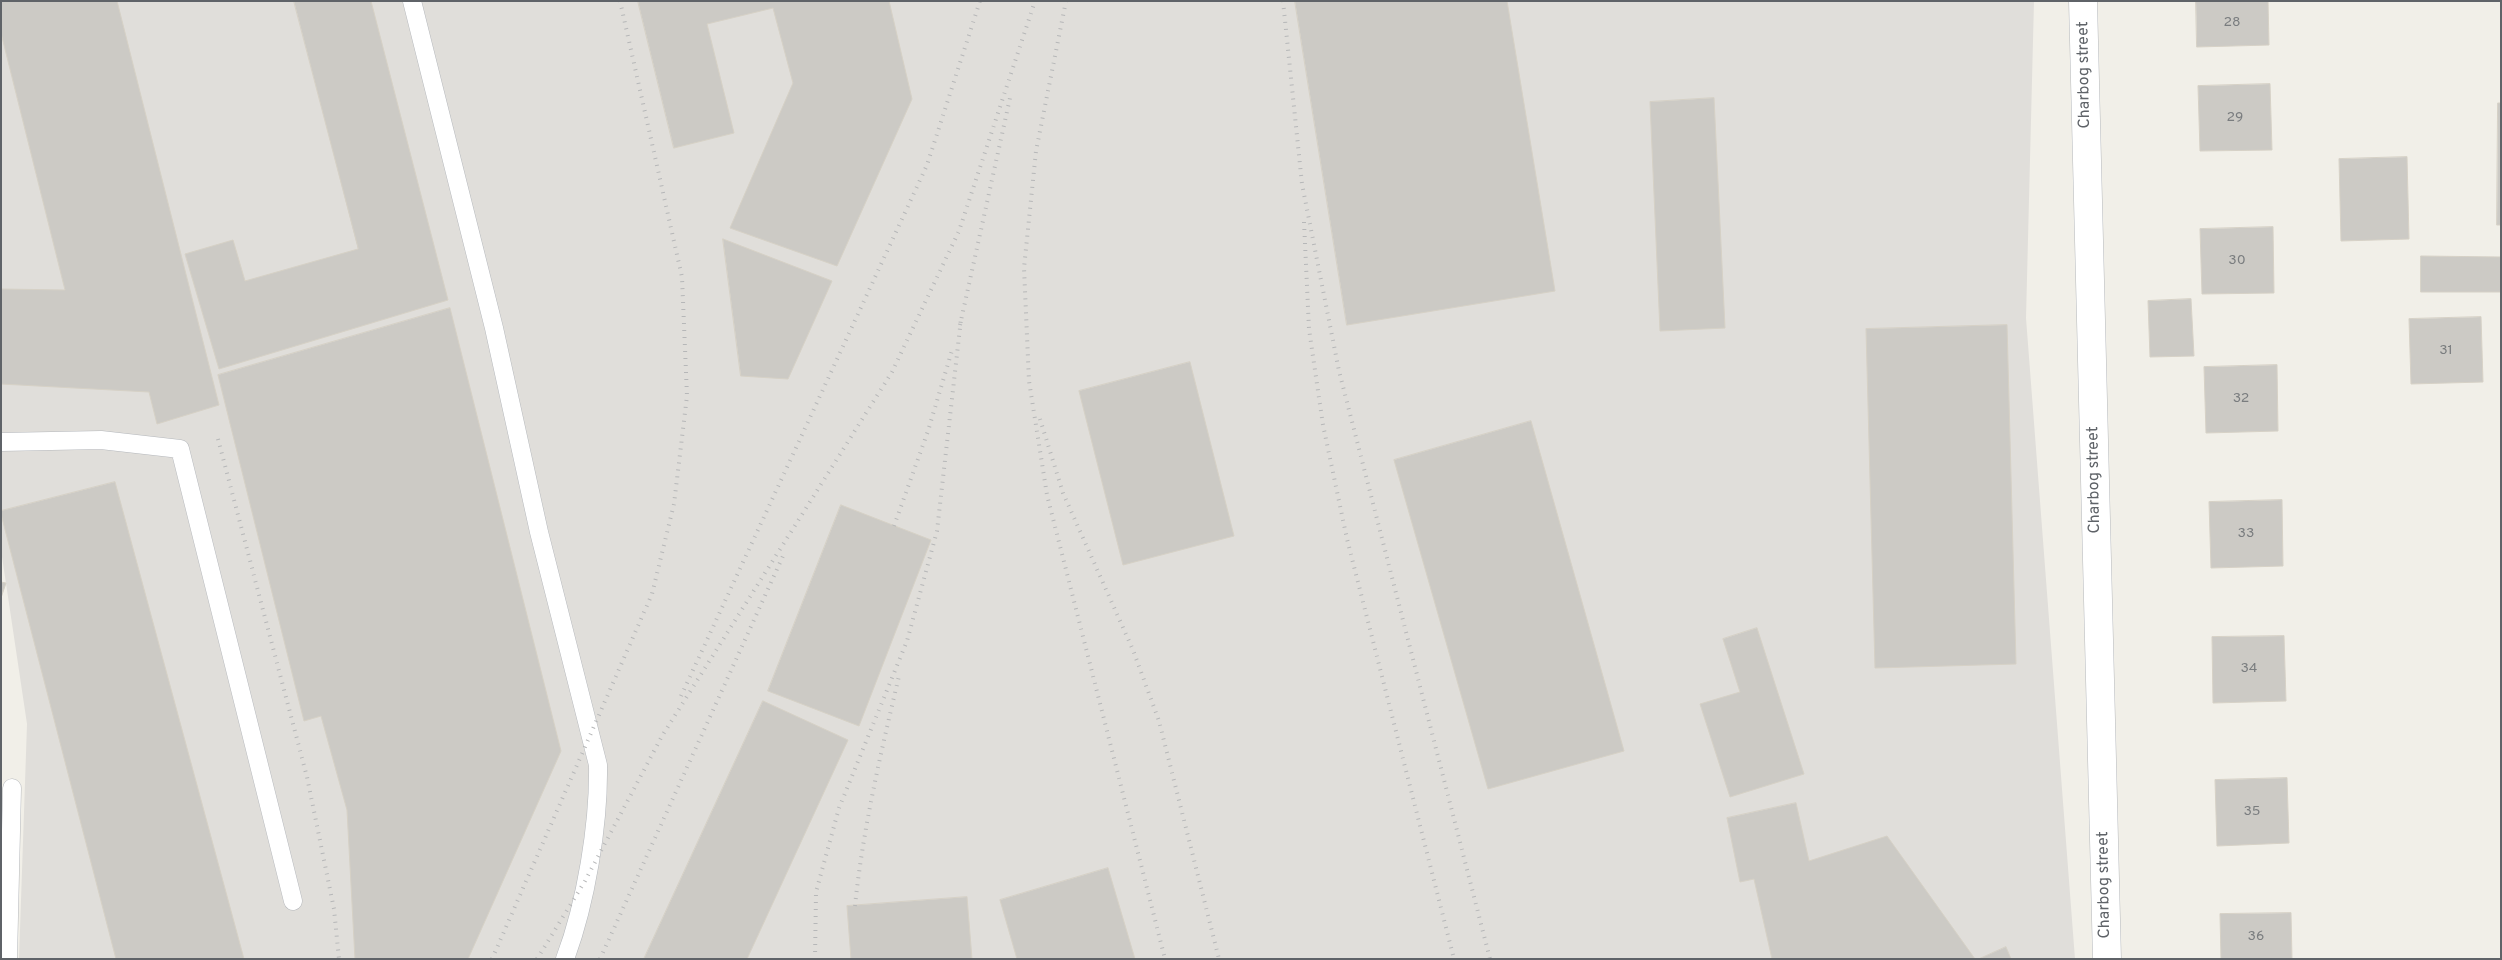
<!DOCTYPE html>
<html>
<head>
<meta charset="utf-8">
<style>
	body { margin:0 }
	#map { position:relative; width:2502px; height:960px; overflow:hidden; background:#f1efe8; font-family:Overpass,sans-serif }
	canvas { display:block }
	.frame { position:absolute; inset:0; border:2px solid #5f6368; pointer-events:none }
</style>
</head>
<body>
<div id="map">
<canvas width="2502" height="960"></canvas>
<div class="frame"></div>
</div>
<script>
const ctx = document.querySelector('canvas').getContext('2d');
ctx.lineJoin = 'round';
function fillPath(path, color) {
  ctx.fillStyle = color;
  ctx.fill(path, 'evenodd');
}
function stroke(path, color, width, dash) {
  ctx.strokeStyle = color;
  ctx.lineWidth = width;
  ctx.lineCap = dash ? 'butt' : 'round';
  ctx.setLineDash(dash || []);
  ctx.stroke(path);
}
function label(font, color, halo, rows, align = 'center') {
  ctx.font = font + ' Overpass,sans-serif';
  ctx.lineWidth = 4.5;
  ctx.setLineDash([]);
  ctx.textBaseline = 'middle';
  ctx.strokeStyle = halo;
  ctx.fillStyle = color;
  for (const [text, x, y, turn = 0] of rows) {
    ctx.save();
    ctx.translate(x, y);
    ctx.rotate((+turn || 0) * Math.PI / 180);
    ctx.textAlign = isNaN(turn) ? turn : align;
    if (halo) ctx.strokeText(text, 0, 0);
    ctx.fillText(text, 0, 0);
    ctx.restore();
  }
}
fillPath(new Path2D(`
	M 1,1 L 2034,1 L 2026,318 L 2075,959 L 19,959 L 27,724 L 1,550 Z`), '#e0deda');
const building = new Path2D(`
	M 1,1 L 117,1 L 219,405 L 157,424 L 149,392 L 1,384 L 1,289 L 65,290 L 1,33 Z
	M 294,1 L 371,1 L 448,300 L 219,369 L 185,254 L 233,240 L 245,281 L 358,249 Z
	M 638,1 L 889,1 L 912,99 L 837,266 L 730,228 L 793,83 L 773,8 L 707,24 L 734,133 L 674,148 Z
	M 1295,1 L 1507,1 L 1555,291 L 1347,325 Z
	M 2196,1 L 2268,1 L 2269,45 L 2197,47 Z
	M 2270,84 L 2272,150 L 2200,151 L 2198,86 Z
	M 1714,98 L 1725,328 L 1660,331 L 1650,102 Z
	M 2498,103 L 2501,103 L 2501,225 L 2497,225 Z
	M 2407,157 L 2409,239 L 2341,241 L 2339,159 Z
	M 2273,227 L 2274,293 L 2202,294 L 2200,229 Z
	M 723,239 L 832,281 L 788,379 L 741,376 Z
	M 2421,256 L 2501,257 L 2501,292 L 2421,292 Z
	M 2191,299 L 2194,356 L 2150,357 L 2148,301 Z
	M 450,308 L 561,751 L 468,959 L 355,959 L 347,810 L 321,716 L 304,721 L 218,375 Z
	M 2481,317 L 2483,382 L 2411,384 L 2409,319 Z
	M 2007,325 L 2016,664 L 1875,668 L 1866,329 Z
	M 1190,362 L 1234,536 L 1123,565 L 1079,391 Z
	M 2277,365 L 2278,431 L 2206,433 L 2204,367 Z
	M 1531,421 L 1624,751 L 1488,789 L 1394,460 Z
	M 115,482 L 244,959 L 116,959 L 1,514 L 1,511 Z
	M 2282,500 L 2283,566 L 2211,568 L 2209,502 Z
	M 841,505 L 931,540 L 859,726 L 768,691 Z
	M 1,582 L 6,583 L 1,598 Z
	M 1757,628 L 1804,774 L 1730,797 L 1700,704 L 1740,692 L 1723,639 Z
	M 2284,636 L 2286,701 L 2213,703 L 2212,637 Z
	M 763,701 L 848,740 L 747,959 L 644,959 Z
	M 2287,778 L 2289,843 L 2217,846 L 2215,780 Z
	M 1796,803 L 1809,861 L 1887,836 L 1975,959 L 1772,959 L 1754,879 L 1740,882 L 1727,818 Z
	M 1108,868 L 1135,959 L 1017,959 L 1000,900 Z
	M 967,897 L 972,959 L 851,959 L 847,906 Z
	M 2291,913 L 2292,959 L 2221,959 L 2220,914 Z
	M 2006,947 L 2011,959 L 1979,959 Z`);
fillPath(building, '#cccac5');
stroke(building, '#d6d1c6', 1);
const service = new Path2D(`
	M 412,1 L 494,328 L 539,532 L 598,765 C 599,824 586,903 565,959
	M 1,442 L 101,440 L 180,449 L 293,901
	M 8,959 L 12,788`);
const tertiary = new Path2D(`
	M 2083,1 L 2107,959`);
stroke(service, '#b5b8bc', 19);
stroke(tertiary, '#b5b8bc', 29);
stroke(service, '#fff', 18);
stroke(tertiary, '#fff', 28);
stroke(new Path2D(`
	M 1066,1 L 1036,151 L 1024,268 L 1029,381 L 1047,495 L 1165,959
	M 1283,1 L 1302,184 L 1339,371 L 1490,959
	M 1304,222 L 1309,329 L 1323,425 L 1347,539 L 1454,959
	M 960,325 L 1010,98
	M 1040,419 L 1063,493 L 1133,650 L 1159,721 L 1219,959
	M 218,439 L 307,777 L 334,909 L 339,959
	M 894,526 L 928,431 L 953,347
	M 681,696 L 927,165 L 980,1
	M 855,906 C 863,828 881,752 899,676
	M 492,959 L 652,594 L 674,504 L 687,396 L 682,277 L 620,1
	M 537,959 L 585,881 L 662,736 L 892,372 L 959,231 L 1035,1
	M 600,959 L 783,556
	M 815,959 L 816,892 L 839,808 L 907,641 L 937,531 L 961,319`), '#b6b7b8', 4, [1, 6]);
label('14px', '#7a7d7f', null, [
	["28",2232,23],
	["29",2235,118],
	["30",2237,261],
	["31",2446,351],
	["32",2241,399],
	["33",2246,534],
	["34",2249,669],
	["35",2252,812],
	["36",2256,937]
]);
label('16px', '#5f6368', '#fff', [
	["Charbog street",2085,75,-91],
	["Charbog street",2095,480,-91],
	["Charbog street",2105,885,-91]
]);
</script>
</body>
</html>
